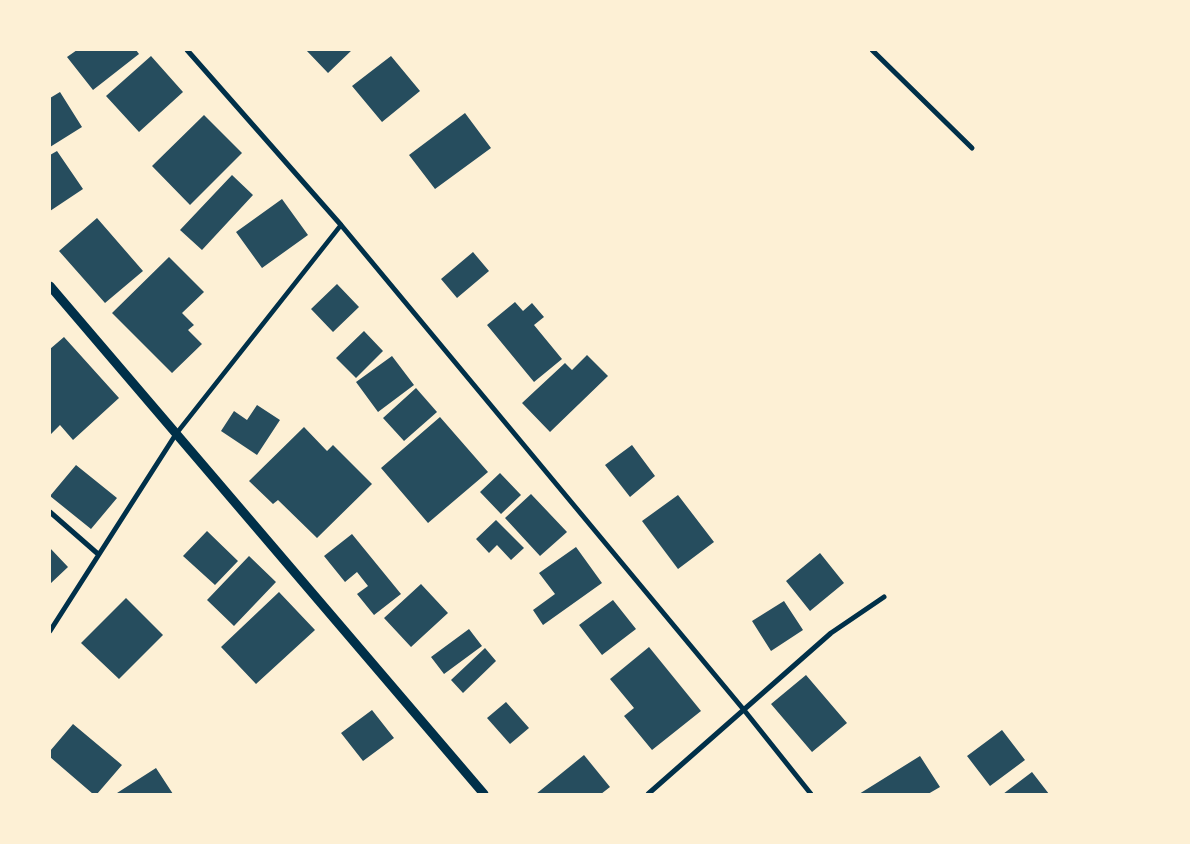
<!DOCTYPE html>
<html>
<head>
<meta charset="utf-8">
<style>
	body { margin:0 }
	#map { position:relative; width:1190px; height:844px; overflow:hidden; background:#fdf0d5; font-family:Spectral,serif }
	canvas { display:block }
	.frame { position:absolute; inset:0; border:51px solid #fdf0d5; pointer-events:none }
</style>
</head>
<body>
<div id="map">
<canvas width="1190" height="844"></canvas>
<div class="frame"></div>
</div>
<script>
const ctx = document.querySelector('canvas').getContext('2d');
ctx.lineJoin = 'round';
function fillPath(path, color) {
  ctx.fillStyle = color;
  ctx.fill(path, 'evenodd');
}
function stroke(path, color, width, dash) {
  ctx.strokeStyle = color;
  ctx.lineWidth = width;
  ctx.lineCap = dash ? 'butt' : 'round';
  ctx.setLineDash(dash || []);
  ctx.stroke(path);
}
fillPath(new Path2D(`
	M 77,50 L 136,50 L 139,54 L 93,90 L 67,57 Z
	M 306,50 L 352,50 L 328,73 Z
	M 151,56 L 183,92 L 139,132 L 106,96 Z
	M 391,56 L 420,91 L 382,122 L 352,86 Z
	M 60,92 L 82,127 L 50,147 L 50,98 Z
	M 465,113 L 491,148 L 435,189 L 409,155 Z
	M 204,115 L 242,153 L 190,205 L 152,166 Z
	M 57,151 L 83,189 L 50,211 L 50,155 Z
	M 232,175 L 253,195 L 202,250 L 180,230 Z
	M 282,199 L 308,235 L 262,268 L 236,232 Z
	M 97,218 L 143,271 L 105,303 L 59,251 Z
	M 473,252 L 489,271 L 457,298 L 441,279 Z
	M 169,257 L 204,292 L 182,313 L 194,325 L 188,330 L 202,344 L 172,373 L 112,313 Z
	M 337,284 L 359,307 L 333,332 L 311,309 Z
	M 515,302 L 523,311 L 532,303 L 544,317 L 534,325 L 562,359 L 534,382 L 487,325 Z
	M 364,331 L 383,351 L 356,378 L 336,358 Z
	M 64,337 L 119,398 L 73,440 L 60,425 L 50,435 L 50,349 Z
	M 587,355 L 608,376 L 550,432 L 522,403 L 565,363 L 572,370 Z
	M 392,356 L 414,385 L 378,412 L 356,382 Z
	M 416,388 L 437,412 L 404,441 L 383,418 Z
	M 257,405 L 280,420 L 257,455 L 221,431 L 234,411 L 247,420 Z
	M 440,417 L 488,472 L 428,523 L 381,468 Z
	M 304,427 L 327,451 L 333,445 L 372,484 L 317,538 L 278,500 L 273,504 L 249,481 Z
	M 632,445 L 655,476 L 630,497 L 605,465 Z
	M 76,465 L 117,498 L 91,529 L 50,496 Z
	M 500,473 L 521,495 L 501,514 L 480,492 Z
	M 531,494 L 567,532 L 540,556 L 505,518 Z
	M 678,495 L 714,542 L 678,569 L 642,521 Z
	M 496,520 L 524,548 L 511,560 L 497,545 L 489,553 L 476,539 Z
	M 207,531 L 238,561 L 215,585 L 183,556 Z
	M 352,534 L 401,594 L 374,615 L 357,594 L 368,586 L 357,572 L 345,582 L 324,556 Z
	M 576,547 L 602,583 L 543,625 L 533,610 L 555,594 L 539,573 Z
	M 50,548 L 68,567 L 50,584 Z
	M 820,553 L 844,583 L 810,611 L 786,581 Z
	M 249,556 L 276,582 L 234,626 L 207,600 Z
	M 421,584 L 448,613 L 411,647 L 384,618 Z
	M 279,592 L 315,630 L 256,684 L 221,647 Z
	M 126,598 L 163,635 L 119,679 L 81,643 Z
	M 613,600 L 636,629 L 602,655 L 579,625 Z
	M 784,601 L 803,630 L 771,651 L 752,621 Z
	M 469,629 L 482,646 L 444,674 L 431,657 Z
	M 649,647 L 701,711 L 652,750 L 624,716 L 634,708 L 610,679 Z
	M 485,648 L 496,661 L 463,693 L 451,680 Z
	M 806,675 L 847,723 L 812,752 L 771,704 Z
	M 506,702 L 529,728 L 510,744 L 487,718 Z
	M 372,710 L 394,738 L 363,761 L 341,733 Z
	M 73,724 L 122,765 L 97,794 L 93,794 L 50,757 L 50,751 Z
	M 1002,730 L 1025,760 L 990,786 L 967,756 Z
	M 584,755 L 610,787 L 601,794 L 536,794 Z
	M 920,756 L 940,787 L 928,794 L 859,794 Z
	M 156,768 L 173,794 L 118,794 L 117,793 Z
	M 1032,772 L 1049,794 L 1003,794 Z`), '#264d5e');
stroke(new Path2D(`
	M 176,434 L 341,225`), '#003049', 4.5);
stroke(new Path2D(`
	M 187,50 L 341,225 L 744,710 L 811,794
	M 872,50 L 972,148
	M 50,512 L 98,554
	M 50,631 L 176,434
	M 648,794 L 831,633 L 884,597`), '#003049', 5);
stroke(new Path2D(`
	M 50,286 L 484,794`), '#003049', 9);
</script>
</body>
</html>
